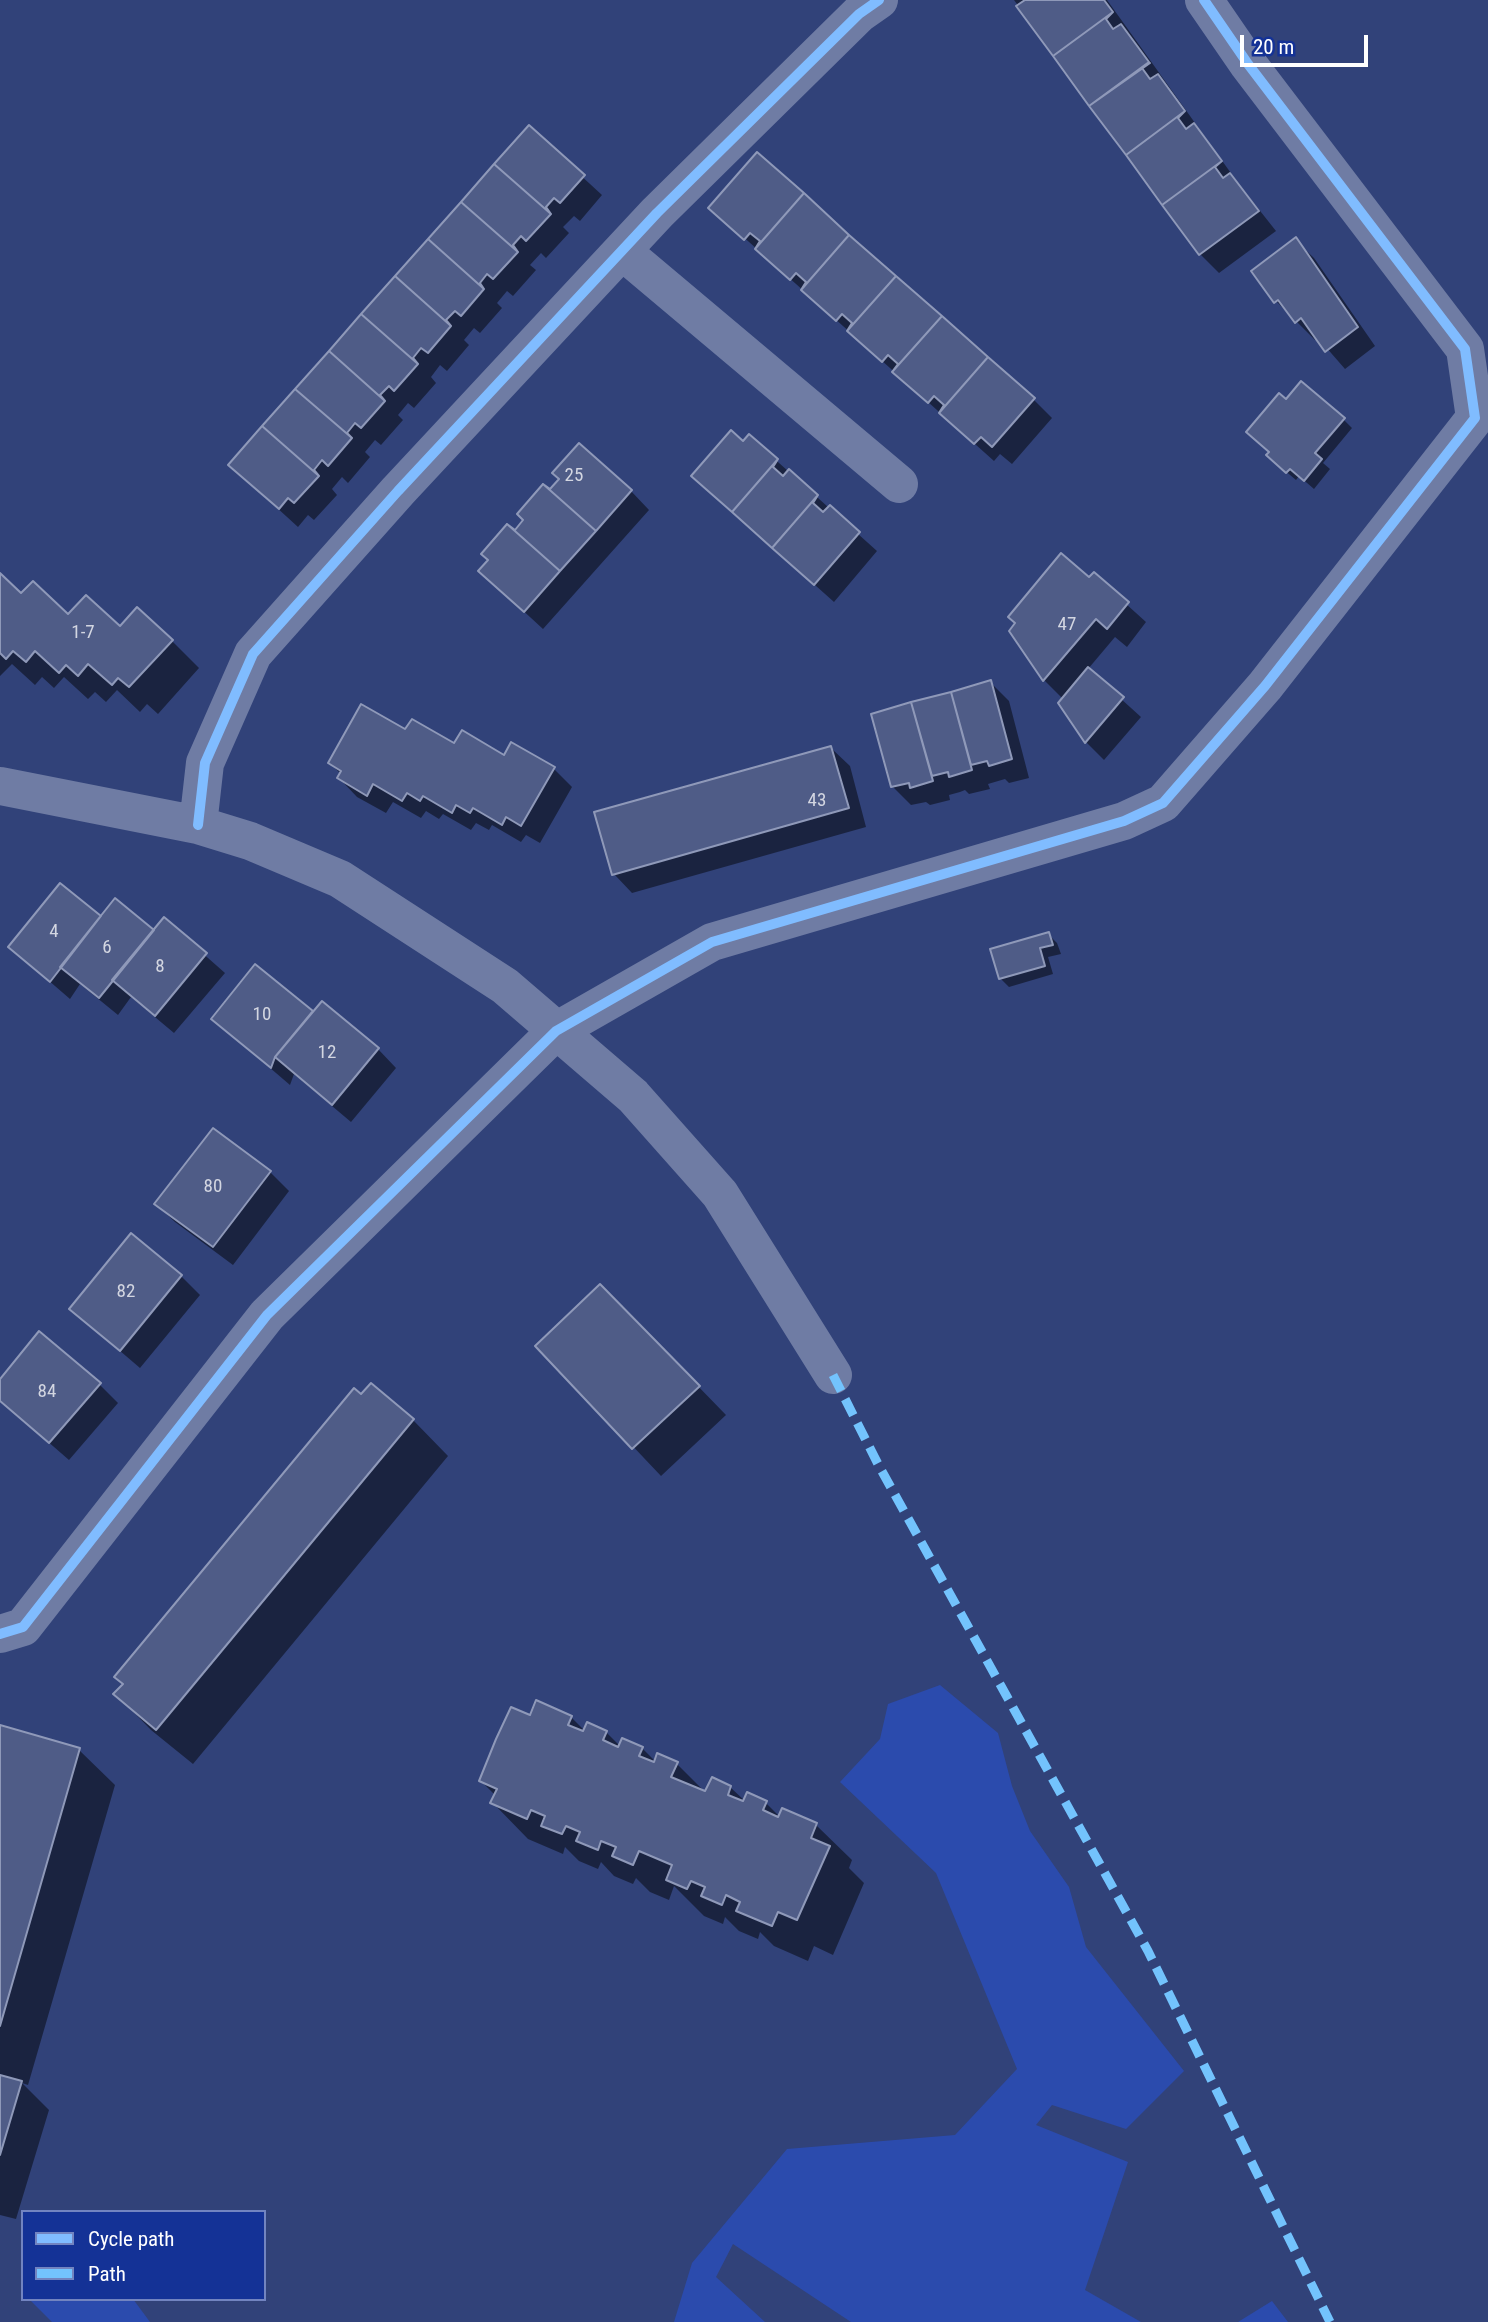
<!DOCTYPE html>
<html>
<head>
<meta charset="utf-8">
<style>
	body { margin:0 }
	#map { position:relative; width:1488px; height:2322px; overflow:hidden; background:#314279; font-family:"Roboto Condensed",sans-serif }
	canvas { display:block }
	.legend { position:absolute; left:21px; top:2210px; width:245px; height:91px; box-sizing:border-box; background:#143296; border:2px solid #7284c0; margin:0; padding:9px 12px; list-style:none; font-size:21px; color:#fff }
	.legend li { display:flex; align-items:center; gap:14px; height:35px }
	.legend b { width:35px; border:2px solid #7284c0 }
	.scale { position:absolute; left:1240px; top:35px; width:128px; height:32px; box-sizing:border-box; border:4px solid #fff; border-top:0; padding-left:9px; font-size:21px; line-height:24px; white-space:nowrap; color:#fff; -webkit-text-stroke:5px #143296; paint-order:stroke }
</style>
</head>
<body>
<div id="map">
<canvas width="1488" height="2322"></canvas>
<ul class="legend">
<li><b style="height:9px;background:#80bcff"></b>Cycle path</li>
<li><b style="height:9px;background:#73c3fd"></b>Path</li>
</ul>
<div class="scale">20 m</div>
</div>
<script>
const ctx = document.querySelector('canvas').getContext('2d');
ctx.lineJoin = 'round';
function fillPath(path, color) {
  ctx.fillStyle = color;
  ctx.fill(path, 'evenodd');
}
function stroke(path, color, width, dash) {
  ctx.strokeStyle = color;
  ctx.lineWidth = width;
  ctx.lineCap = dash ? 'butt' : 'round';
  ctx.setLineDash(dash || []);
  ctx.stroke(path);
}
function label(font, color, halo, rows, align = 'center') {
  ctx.font = font + ' "Roboto Condensed",sans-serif';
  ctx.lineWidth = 6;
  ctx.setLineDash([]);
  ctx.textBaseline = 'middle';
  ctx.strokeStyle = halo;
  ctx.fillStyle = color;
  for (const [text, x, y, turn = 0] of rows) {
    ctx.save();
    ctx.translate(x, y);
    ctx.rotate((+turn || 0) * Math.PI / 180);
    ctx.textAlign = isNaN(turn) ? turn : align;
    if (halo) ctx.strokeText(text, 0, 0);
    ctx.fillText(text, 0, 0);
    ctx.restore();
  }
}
fillPath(new Path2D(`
	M 940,1685 L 998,1733 L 1012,1786 L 1030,1831 L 1069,1887 L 1086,1947 L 1184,2071 L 1126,2129 L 1052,2105 L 1036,2125 L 1128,2162 L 1085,2290 L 1141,2322 L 851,2322 L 733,2244 L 716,2277 L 765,2322 L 674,2322 L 692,2263 L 787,2149 L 955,2135 L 1017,2069 L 936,1873 L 840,1782 L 880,1739 L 888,1704 Z
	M 29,2299 L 133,2299 L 150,2322 L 52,2322 Z
	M 1272,2301 L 1288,2322 L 1238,2322 Z`), '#2b4bad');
fillPath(new Path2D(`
	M 1014,0 L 1107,0 L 1238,183 L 1276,231 L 1219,273 L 1200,254 Z
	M 529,128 L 602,195 L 580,221 L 574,216 L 563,227 L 569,233 L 546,258 L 541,253 L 530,265 L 536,270 L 513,296 L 507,291 L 497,303 L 502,308 L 480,333 L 474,328 L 464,340 L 469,345 L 447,371 L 440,365 L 431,377 L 436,383 L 414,408 L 408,403 L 398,415 L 403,420 L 381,445 L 375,440 L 365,452 L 370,457 L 348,483 L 342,477 L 332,489 L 337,495 L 314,520 L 308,515 L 298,527 L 230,465 Z
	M 711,208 L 1033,399 L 1052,418 L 1012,464 L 1000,454 L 994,461 Z
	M 1295,240 L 1314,258 L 1375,346 L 1345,369 L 1318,338 L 1315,340 L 1276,301 Z
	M 1286,402 L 1343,419 L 1352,428 L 1323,463 L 1330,469 L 1314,489 L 1299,476 L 1296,480 L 1277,464 Z
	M 749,436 L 877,551 L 834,602 L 693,476 Z
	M 631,491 L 649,510 L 543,629 L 480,571 L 550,492 Z
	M 1094,575 L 1146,622 L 1127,647 L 1115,637 L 1088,669 L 1141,717 L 1104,760 L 1086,742 L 1063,699 L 1044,680 L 1011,631 Z
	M 0,576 L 22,595 L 68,616 L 172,641 L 199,668 L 158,714 L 147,704 L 140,712 L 117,690 L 106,702 L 95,692 L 88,699 L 64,677 L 54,688 L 42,677 L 35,685 L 12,664 L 0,676 Z
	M 990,682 L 1009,701 L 1029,778 L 1009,783 L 1005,779 L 988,784 L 990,789 L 969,794 L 965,790 L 960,792 L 949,795 L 950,800 L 930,805 L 926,802 L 911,805 L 893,787 L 873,715 Z
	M 406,732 L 554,769 L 572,787 L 540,843 L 526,835 L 521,842 L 492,825 L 489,830 L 476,823 L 471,830 L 443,814 L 439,819 L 426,811 L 421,818 L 393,802 L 386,813 L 357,797 L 339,778 L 341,774 L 330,763 Z
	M 831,748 L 850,766 L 866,827 L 632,893 L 614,874 Z
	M 101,919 L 155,932 L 165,920 L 225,973 L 174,1033 L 131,997 L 118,1015 L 80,984 L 70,999 L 10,947 Z
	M 1048,934 L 1057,943 L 1061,954 L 1048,957 L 1053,974 L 1009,987 L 1000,978 Z
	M 255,967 L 314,1014 L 378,1049 L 396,1068 L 351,1122 L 294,1074 L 290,1085 L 213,1019 Z
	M 214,1131 L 270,1172 L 289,1191 L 233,1265 L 175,1222 L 156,1204 Z
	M 181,1276 L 200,1295 L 140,1368 L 71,1309 Z
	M 628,1314 L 726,1415 L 661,1476 L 538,1346 Z
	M 0,1381 L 100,1385 L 118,1403 L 69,1460 L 0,1400 Z
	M 413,1420 L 448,1456 L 193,1764 L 151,1730 L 116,1694 Z
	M 531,1717 L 571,1717 L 585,1731 L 606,1732 L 620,1746 L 642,1748 L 656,1762 L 677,1764 L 706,1793 L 730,1787 L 745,1801 L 766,1803 L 780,1817 L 783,1810 L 816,1825 L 852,1860 L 849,1868 L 864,1883 L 833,1955 L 814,1946 L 808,1961 L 774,1946 L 760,1932 L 758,1939 L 739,1931 L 725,1917 L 723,1924 L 704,1916 L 674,1886 L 669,1900 L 650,1892 L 636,1878 L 633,1884 L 614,1876 L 601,1862 L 598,1869 L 579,1861 L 565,1847 L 563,1854 L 528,1839 L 493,1803 L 496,1796 L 481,1781 Z
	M 0,1727 L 79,1750 L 115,1785 L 28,2085 L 22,2083 L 49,2110 L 16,2219 L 0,2215 Z`), '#0007');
const building = new Path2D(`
	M 1025,0 L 1104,0 L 1113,12 L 1053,56 L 1016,6 Z
	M 1113,12 L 1106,19 L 1113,29 L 1121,24 L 1149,62 L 1089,106 L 1053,56 Z
	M 1150,63 L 1142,68 L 1150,79 L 1158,74 L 1185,111 L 1126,155 L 1089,106 Z
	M 1185,111 L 1178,118 L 1186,129 L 1194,123 L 1222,161 L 1162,205 L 1126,155 Z
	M 529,125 L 585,175 L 560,203 L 554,198 L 546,207 L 551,214 L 494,164 Z
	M 757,152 L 804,193 L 755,249 L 760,241 L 750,233 L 744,240 L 708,208 Z
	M 1222,161 L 1215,167 L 1223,178 L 1230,173 L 1259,211 L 1199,255 L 1162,205 Z
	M 494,164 L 551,214 L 526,241 L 521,236 L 513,245 L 518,252 L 461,202 Z
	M 804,193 L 849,235 L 801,290 L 806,282 L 796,273 L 790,280 L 755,249 Z
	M 461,202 L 518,252 L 493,279 L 487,274 L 480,283 L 484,289 L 428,239 Z
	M 849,235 L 896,276 L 847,331 L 852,323 L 842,314 L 836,321 L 801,290 Z
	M 1296,237 L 1358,327 L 1325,352 L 1301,318 L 1295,323 L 1278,300 L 1274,303 L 1251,271 Z
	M 428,239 L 484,289 L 461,316 L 455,311 L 446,320 L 451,326 L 395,276 Z
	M 395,276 L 451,326 L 428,353 L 421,348 L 413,358 L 418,364 L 361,314 Z
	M 896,276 L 942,316 L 892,372 L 898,364 L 888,355 L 882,362 L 847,331 Z
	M 361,314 L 418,364 L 394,391 L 389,386 L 380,395 L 385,401 L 329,351 Z
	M 942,316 L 988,357 L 939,413 L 944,405 L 934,396 L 928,403 L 892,372 Z
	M 329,351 L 385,401 L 361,428 L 355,423 L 347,433 L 352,438 L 295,389 Z
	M 988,357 L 1035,398 L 992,447 L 981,437 L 974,444 L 939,413 Z
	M 1301,381 L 1345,418 L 1315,453 L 1322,459 L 1304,481 L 1290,469 L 1286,473 L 1266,455 L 1269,452 L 1246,432 L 1279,393 L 1286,399 Z
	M 295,389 L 352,438 L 328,466 L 322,460 L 314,470 L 319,476 L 262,426 Z
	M 262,426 L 319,476 L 294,503 L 288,498 L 279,509 L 228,465 Z
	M 731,430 L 743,441 L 749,434 L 778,459 L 732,512 L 691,476 Z
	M 579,443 L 632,490 L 596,531 L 543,484 L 550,489 L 559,479 L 552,473 Z
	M 778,459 L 773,467 L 783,476 L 789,469 L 818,495 L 772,548 L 732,512 Z
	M 543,484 L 596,531 L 560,571 L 507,524 L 515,530 L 523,520 L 517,514 Z
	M 818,495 L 813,503 L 823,512 L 830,505 L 860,532 L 814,585 L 772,548 Z
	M 507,524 L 560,571 L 524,612 L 478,571 L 488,560 L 481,554 Z
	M 1061,553 L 1089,577 L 1094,572 L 1129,602 L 1107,629 L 1096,619 L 1043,681 L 1009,631 L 1015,623 L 1008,617 Z
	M 0,573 L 21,593 L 33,581 L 68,614 L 86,595 L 120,626 L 137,607 L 173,640 L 129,687 L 118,678 L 112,685 L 88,664 L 78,676 L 66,665 L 59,673 L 35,651 L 26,662 L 13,651 L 6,659 L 0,653 Z
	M 1088,667 L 1124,697 L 1085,743 L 1058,703 Z
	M 991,680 L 1012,759 L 989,766 L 987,761 L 971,765 L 951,692 Z
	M 951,692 L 972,770 L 949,777 L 948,772 L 932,776 L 911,702 Z
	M 911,702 L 933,781 L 910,788 L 909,783 L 891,787 L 871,714 Z
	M 361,704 L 405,729 L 412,719 L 454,743 L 462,730 L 504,755 L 511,742 L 555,767 L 521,826 L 506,817 L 502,825 L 473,808 L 470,813 L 456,805 L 452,813 L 423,796 L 420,801 L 407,793 L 402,801 L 373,784 L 367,796 L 337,778 L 341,771 L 328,763 Z
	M 831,746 L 849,808 L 612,875 L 594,812 Z
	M 60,883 L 101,916 L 50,982 L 8,947 Z
	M 115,898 L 154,930 L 99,998 L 60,967 Z
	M 164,917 L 207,953 L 155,1016 L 112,980 Z
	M 1049,932 L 1053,945 L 1040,948 L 1045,966 L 999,979 L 990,949 Z
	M 255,964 L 313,1011 L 275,1057 L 271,1068 L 211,1019 Z
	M 322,1001 L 379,1048 L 332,1105 L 275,1057 Z
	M 213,1128 L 271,1171 L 213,1247 L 154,1204 Z
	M 131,1233 L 182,1275 L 120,1351 L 69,1309 Z
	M 600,1284 L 700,1386 L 632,1449 L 535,1346 Z
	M 39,1331 L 101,1383 L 49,1443 L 0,1401 L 0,1379 Z
	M 371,1383 L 414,1419 L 156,1730 L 113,1694 L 123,1684 L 114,1677 L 354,1388 L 361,1394 Z
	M 536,1700 L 572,1716 L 568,1725 L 583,1731 L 587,1722 L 607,1731 L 603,1740 L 618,1747 L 622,1738 L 643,1747 L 639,1756 L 654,1762 L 657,1753 L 678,1762 L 671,1777 L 705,1791 L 712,1777 L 731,1786 L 728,1795 L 743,1801 L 747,1792 L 767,1801 L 763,1810 L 778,1817 L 782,1808 L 817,1823 L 811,1838 L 830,1846 L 797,1920 L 778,1912 L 772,1926 L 736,1911 L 740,1902 L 726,1895 L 722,1905 L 701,1896 L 705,1887 L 691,1881 L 687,1889 L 666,1880 L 672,1865 L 639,1851 L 633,1865 L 612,1856 L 616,1847 L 601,1841 L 598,1850 L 576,1841 L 580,1832 L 566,1826 L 562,1834 L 541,1826 L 545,1816 L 531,1810 L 527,1819 L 490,1803 L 497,1789 L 479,1781 L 496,1739 L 511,1707 L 530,1715 Z
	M 0,1725 L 80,1748 L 0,2026 Z
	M 0,2075 L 22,2081 L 0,2155 Z`);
fillPath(building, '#4f5c87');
stroke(building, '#8f99b9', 2);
stroke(new Path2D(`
	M 622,251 L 899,484
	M 0,786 L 198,825 L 250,841 L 340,879 L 505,986 L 633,1096 L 720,1194 L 833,1375
	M 198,825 L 205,763 L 253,654 L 398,491 L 657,213 L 859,14 L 879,0
	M 0,1634 L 23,1627 L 267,1315 L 556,1031 L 712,942 L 1124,821 L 1163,803 L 1265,686 L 1475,418 L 1465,349 L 1248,64 L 1204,0`), '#6f7ca4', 38);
stroke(new Path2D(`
	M 833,1375 L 879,1466 L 1148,1951 L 1330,2322`), '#73c3fd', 9, [18, 9]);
stroke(new Path2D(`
	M 198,825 L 205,763 L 253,654 L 398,491 L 657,213 L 859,14 L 879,0
	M 0,1634 L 23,1627 L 267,1315 L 556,1031 L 712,942 L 1124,821 L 1163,803 L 1265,686 L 1475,418 L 1465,349 L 1248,64 L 1204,0`), '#80bcff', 10);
label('19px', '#d3d6e1', null, [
	["25",574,476],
	["47",1067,625],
	["1-7",83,633],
	["43",817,801],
	["4",54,932],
	["6",107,948],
	["8",160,967],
	["10",262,1015],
	["12",327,1053],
	["80",213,1187],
	["82",126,1292],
	["84",47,1392]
]);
</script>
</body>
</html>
